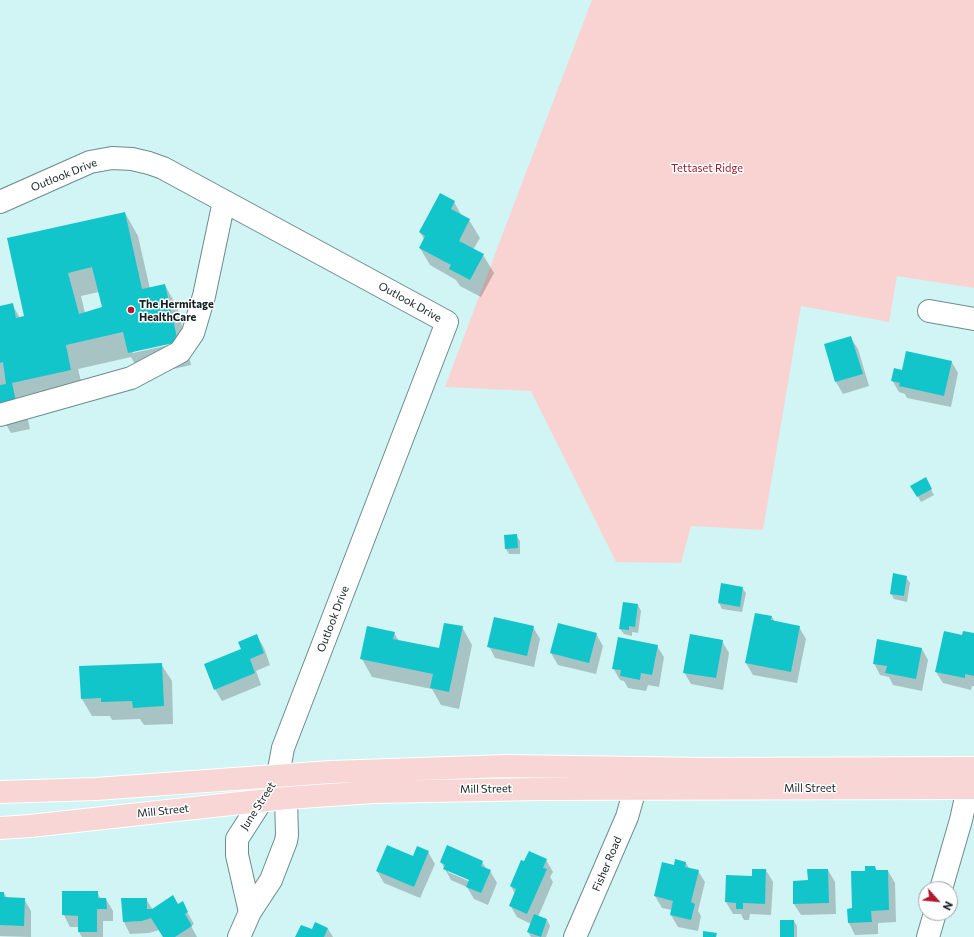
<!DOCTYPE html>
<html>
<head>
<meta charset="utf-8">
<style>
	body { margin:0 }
	#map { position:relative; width:974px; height:937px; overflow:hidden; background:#d1f4f5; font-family:Commissioner,sans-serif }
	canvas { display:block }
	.north { position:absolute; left:918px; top:881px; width:40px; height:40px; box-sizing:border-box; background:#fff; border:1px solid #a0a5a6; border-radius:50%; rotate:117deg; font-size:11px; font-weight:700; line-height:16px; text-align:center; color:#121f20 }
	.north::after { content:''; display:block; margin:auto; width:14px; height:18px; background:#af1b32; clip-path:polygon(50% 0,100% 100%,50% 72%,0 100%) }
</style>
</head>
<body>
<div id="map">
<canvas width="974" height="937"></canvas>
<div class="north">N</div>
</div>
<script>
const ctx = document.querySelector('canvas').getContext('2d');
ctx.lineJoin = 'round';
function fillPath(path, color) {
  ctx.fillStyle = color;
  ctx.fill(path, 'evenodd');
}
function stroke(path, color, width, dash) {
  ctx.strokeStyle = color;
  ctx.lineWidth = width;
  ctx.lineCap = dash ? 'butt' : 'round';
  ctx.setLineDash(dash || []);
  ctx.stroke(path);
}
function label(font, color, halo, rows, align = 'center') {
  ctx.font = font + ' Commissioner,sans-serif';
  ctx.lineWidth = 3;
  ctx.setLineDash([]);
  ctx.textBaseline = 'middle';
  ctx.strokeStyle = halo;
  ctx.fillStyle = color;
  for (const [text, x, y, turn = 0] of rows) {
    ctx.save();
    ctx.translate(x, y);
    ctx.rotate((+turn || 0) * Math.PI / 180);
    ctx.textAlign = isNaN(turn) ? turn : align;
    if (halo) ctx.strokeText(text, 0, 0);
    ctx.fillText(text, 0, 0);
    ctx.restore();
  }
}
fillPath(new Path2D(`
	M 592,0 L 974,0 L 974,288 L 897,276 L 889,322 L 801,306 L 763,530 L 691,526 L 681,563 L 616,562 L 531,391 L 445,387 L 501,238 Z`), '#f9d3d2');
fillPath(new Path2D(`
	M 454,202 L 462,216 L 469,220 L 480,238 L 473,250 L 483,255 L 494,273 L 481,297 L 460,286 L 456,280 L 430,265 L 420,248 L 424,239 L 420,232 Z
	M 125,213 L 138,236 L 150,289 L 165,285 L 178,309 L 191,365 L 142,376 L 131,357 L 78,369 L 84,393 L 25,407 L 30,429 L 11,433 L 0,414 L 0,307 L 12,304 L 20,318 L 26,317 ZM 99,292 L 104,308 L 85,313 L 81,296 ZM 183,340 L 183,342 L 133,353 L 133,351 Z
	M 851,338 L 858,349 L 869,386 L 843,394 L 836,382 L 825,345 Z
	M 951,361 L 958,373 L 951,407 L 907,398 L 905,394 L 899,392 L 892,380 L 903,371 Z
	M 925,479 L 934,495 L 921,502 L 912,486 Z
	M 516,535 L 520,541 L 520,554 L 509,554 L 506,549 Z
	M 906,577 L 910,583 L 907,602 L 894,599 L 891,594 Z
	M 742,588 L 746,593 L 742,612 L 722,609 L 719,603 Z
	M 638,605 L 641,611 L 638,633 L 632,632 L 632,636 L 624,634 L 620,629 Z
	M 772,617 L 775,622 L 799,627 L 806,639 L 797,683 L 753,675 L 746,663 Z
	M 462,627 L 472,645 L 459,709 L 441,705 L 432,689 L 372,677 L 362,659 L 394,633 L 399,641 L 440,650 Z
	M 533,627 L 540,639 L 534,667 L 495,658 L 489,646 Z
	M 596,634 L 603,646 L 596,674 L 558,665 L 551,653 Z
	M 974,634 L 974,686 L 972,686 L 971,690 L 943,683 L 936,672 L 963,636 Z
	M 257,636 L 264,648 L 270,665 L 256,671 L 261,685 L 222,701 L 215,689 L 243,650 Z
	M 722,641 L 729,653 L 723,690 L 691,684 L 684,672 Z
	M 657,646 L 664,657 L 659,687 L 648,685 L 646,691 L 628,688 L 624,681 L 620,680 L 613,668 Z
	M 922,649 L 928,660 L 922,691 L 893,685 L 889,677 L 880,675 L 874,663 Z
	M 161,664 L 172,681 L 173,724 L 144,725 L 140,719 L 112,720 L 110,716 L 92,716 L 82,699 Z
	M 428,852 L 435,864 L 420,898 L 384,883 L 377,871 Z
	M 546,860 L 553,872 L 550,877 L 553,882 L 538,917 L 547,920 L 550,926 L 546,937 L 531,937 L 528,932 L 531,924 L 517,917 L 510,905 L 515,894 L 511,886 L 525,862 Z
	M 441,862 L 482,862 L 487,870 L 490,871 L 497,883 L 488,905 L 474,899 L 467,887 L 451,880 ZM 448,870 L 474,881 L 473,883 L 448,872 Z
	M 686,863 L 689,868 L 698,871 L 705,882 L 698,911 L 701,916 L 698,931 L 678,927 L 671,915 L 672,910 L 662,908 L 655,896 L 675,867 Z
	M 875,867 L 877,871 L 888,871 L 895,883 L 896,922 L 878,923 L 878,934 L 855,935 L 849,923 L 853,909 Z
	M 766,870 L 773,882 L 771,915 L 750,914 L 749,920 L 744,920 L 741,914 L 733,914 L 726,902 L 753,877 Z
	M 828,870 L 835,882 L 836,914 L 801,915 L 794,904 Z
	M 63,892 L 97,892 L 101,899 L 106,899 L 113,911 L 113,921 L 103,921 L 103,937 L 82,937 L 79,932 L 79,927 L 70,927 L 64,915 Z
	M 0,893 L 4,893 L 7,898 L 24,899 L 31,911 L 31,937 L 0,936 Z
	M 146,899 L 153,910 L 178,905 L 182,903 L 194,924 L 191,926 L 197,937 L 163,937 L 159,930 L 149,933 L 130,934 L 124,922 Z
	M 794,921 L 797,926 L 797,937 L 781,937 Z
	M 328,929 L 333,937 L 296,937 L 312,931 Z`), '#0003');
fillPath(new Path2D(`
	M 440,193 L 455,201 L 451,209 L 470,219 L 459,241 L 484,254 L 470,280 L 449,269 L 451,265 L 419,248 L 425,236 L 419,232 Z
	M 125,212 L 142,289 L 165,284 L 178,342 L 128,353 L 123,332 L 66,345 L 71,370 L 12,383 L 17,406 L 0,410 L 0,385 L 6,384 L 3,362 L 0,363 L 0,306 L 13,303 L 16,318 L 24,316 L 7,238 ZM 92,267 L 102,307 L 79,314 L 68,273 Z
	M 851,336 L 863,374 L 835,382 L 824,344 Z
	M 906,351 L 952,361 L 944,396 L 899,386 L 900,383 L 891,381 L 894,368 L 902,370 Z
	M 926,477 L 932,489 L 917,497 L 910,486 Z
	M 517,534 L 518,548 L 505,549 L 504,535 Z
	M 893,573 L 907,576 L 904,596 L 890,594 Z
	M 721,583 L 743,587 L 740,607 L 718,603 Z
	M 623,602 L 638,604 L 635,627 L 629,626 L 629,630 L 619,629 Z
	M 755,613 L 772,616 L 771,620 L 800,626 L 791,672 L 745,663 Z
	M 494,617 L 534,626 L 527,656 L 487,647 Z
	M 444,623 L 463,626 L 449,692 L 430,688 L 433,674 L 360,659 L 367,626 L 395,632 L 393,639 L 439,648 Z
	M 558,623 L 597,633 L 589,663 L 550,653 Z
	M 944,631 L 962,635 L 963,631 L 974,633 L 974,676 L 965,674 L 965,678 L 935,672 Z
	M 257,634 L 264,653 L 250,659 L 255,673 L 214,690 L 204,664 L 241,649 L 238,642 Z
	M 690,634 L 723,640 L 716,678 L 683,673 Z
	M 618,637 L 658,645 L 652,675 L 641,673 L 640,680 L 620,676 L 621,670 L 612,669 Z
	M 877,639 L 922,648 L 916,679 L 885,673 L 887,666 L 873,664 Z
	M 162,663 L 164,706 L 133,708 L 132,701 L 101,702 L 101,698 L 81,699 L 79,666 Z
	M 387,845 L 413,856 L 417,846 L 429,851 L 414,887 L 376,871 Z
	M 447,845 L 483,861 L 481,866 L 491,870 L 481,893 L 466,887 L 469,880 L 443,869 L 445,865 L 440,862 Z
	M 529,851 L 547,859 L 543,868 L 547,869 L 527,914 L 509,906 L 516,889 L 510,886 L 521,860 L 524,861 Z
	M 675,859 L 686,862 L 685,867 L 699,870 L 691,902 L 695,904 L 691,920 L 670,915 L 673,901 L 654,896 L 662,862 L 674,865 Z
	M 865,866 L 875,866 L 876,870 L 888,870 L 889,910 L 871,911 L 872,922 L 848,923 L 847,909 L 852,908 L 851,871 L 865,871 Z
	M 752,869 L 766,869 L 765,904 L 743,903 L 743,909 L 736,909 L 736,903 L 725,902 L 726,875 L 752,876 Z
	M 807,869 L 828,869 L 829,903 L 793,904 L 793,881 L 808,880 Z
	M 62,891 L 98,891 L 98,898 L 106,898 L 107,909 L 97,909 L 97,932 L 78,932 L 78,916 L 62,915 Z
	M 0,892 L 4,892 L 4,897 L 25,898 L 24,926 L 0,925 Z
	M 173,895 L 178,904 L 183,901 L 188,912 L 185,914 L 192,926 L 175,937 L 163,937 L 151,918 L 142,921 L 123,922 L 121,898 L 147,898 L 147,909 L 152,909 Z
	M 534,914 L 547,919 L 541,937 L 527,932 Z
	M 780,920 L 794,920 L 794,937 L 780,937 Z
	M 315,922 L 328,928 L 324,937 L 295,937 L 301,925 L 312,929 Z
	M 703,931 L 717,933 L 716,937 L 703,937 Z`), '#12c5cb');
const minor = new Path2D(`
	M 0,202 L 90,162 L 112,158 L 132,159 L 149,163 L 163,168 L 447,322 L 283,748 L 278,775 L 237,839 L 237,855 L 250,912
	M 929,311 L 974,319
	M 0,415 L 131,378 L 180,352 L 193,333 L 204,296 L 224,201
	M 941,889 L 961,820 L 968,788
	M 239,937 L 250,912 L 271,880 L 286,841 L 287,835 L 286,798 L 280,780
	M 575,937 L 627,817 L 635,789
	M 928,937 L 935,913`);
const major = new Path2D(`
	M 0,792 L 96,789 L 331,772 L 508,766 L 705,769 L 974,768
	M 0,828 L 30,826 L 286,798 L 374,792 L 541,789 L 974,788`);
stroke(minor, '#6c8c8d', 24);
stroke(major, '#fff', 24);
stroke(minor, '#fff', 22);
stroke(major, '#f8d6d5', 22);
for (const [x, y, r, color] of [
	[131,310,4,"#af1b32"]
]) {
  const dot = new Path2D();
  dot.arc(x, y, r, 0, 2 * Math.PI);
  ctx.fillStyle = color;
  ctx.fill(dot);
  stroke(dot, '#fff', 1.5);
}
label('11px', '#98202f', '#fff', [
	["Tettaset Ridge",707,168]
]);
label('11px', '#121f20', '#fff', [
	["Outlook Drive",64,175,-22],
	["Outlook Drive",410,302,29],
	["Outlook Drive",333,619,-69],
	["Mill Street",810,788],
	["Mill Street",486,789,-1],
	["June Street",258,806,-57],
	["Mill Street",163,811,-6],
	["Fisher Road",607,864,-67]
]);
label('bold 11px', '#121f20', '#fff', [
	["The Hermitage",139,304],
	["HealthCare",139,317]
], 'left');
</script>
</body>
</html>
